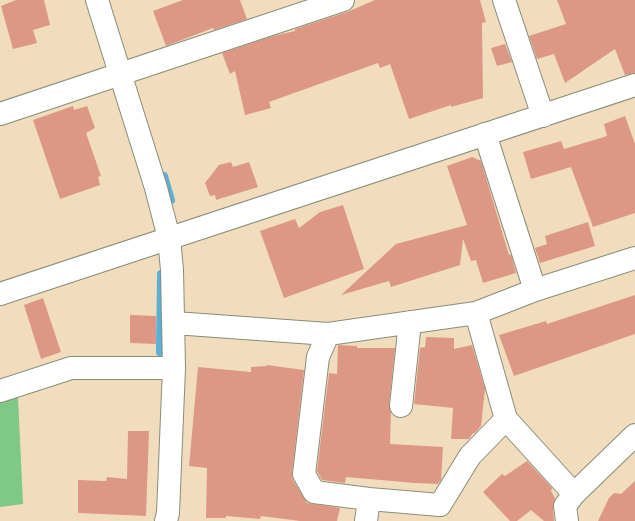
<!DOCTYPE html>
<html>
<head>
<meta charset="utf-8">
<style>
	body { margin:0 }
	canvas { display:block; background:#f1ddbd }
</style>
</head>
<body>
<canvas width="635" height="521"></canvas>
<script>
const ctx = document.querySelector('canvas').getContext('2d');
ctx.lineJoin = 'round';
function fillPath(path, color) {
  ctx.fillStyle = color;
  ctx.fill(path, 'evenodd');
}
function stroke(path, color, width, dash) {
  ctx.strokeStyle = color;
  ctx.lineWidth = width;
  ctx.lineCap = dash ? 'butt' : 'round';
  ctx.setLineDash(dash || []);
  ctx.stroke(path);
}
fillPath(new Path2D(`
	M 18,397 L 23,504 L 0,507 L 0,402 Z`), '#7fc886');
stroke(new Path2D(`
	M 164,176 L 171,200
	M 160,352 L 161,274`), '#5bb0d7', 8);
fillPath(new Path2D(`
	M 16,0 L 44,0 L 50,25 L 33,30 L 37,43 L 13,49 L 1,6 Z
	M 183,0 L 240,0 L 247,19 L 214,30 L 213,28 L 166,46 L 153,11 Z
	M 375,0 L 480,0 L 486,22 L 482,23 L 483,98 L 451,107 L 451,105 L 409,119 L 390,64 L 380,68 L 378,63 L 269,102 L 271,108 L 245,115 L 235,71 L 230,74 L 222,53 L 273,36 L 295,31 L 295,29 L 347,12 Z
	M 557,0 L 635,0 L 635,73 L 625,75 L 615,49 L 565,83 L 554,54 L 537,59 L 529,36 L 566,24 Z
	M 505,44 L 512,62 L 497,66 L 491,48 Z
	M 73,106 L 74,110 L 87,106 L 95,128 L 86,133 L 101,176 L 98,177 L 100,185 L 60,199 L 33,120 Z
	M 625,116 L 635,144 L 635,213 L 593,227 L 571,167 L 531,179 L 523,152 L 561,141 L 564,149 L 607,136 L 604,124 Z
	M 472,157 L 481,161 L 509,255 L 511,255 L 516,273 L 483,283 L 476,260 L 471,261 L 463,239 L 460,265 L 391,287 L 389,281 L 341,295 L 396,244 L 467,225 L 447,166 Z
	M 231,162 L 233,167 L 249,162 L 258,187 L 216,200 L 215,195 L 210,196 L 205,183 L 219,165 Z
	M 343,205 L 364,269 L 284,298 L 260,231 L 295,219 L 299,228 L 320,212 Z
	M 588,222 L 595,246 L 540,263 L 535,248 L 547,244 L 545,236 Z
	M 635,295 L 635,334 L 514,376 L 499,335 L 546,321 L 547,324 Z
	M 43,298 L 61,352 L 41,359 L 24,305 Z
	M 130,315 L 156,316 L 156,344 L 130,343 Z
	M 426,337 L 454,338 L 454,349 L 472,345 L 485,389 L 481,426 L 475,433 L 473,433 L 469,439 L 451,439 L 453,408 L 414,404 L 420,348 L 425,347 Z
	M 338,345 L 357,346 L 357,348 L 395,348 L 389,405 L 391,412 L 390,444 L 443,447 L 441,480 L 438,484 L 415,483 L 346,477 L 345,483 L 322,480 L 317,471 L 329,373 L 337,374 Z
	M 267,365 L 304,370 L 292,473 L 293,480 L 307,503 L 340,508 L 337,521 L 300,521 L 261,516 L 260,519 L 226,516 L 226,518 L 206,518 L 207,468 L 189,466 L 198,367 L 251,372 L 251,367 L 267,366 Z
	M 128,431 L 149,431 L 146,516 L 78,513 L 78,480 L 106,481 L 107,477 L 127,479 Z
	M 527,461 L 552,488 L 551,491 L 555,498 L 553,508 L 554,521 L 544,521 L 531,510 L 517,521 L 510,521 L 483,492 L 502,474 L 505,476 Z
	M 635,481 L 635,521 L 598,521 L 609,498 L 614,493 L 621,494 Z`), '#dc9885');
const minor = new Path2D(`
	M 97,0 L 156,188 L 169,238 L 172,270 L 174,368 L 168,513 L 166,521
	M 504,0 L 543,116
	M 0,114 L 343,0
	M 485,134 L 535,290
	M 476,313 L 506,419 L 574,494 L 635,435
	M 174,323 L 328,334 L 476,313 L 535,290 L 635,258
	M 328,334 L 318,357 L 304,474 L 314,492 L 369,499
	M 0,391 L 71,368 L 174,368
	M 401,406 L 410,322
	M 366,521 L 369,499 L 440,505 L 470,456 L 506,419
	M 567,521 L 565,506 L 574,494`);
const tertiary = new Path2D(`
	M 0,294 L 635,85`);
stroke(minor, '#888d78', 24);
stroke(tertiary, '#888d78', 24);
stroke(minor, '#fff', 22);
stroke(tertiary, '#fff', 22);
</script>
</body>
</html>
